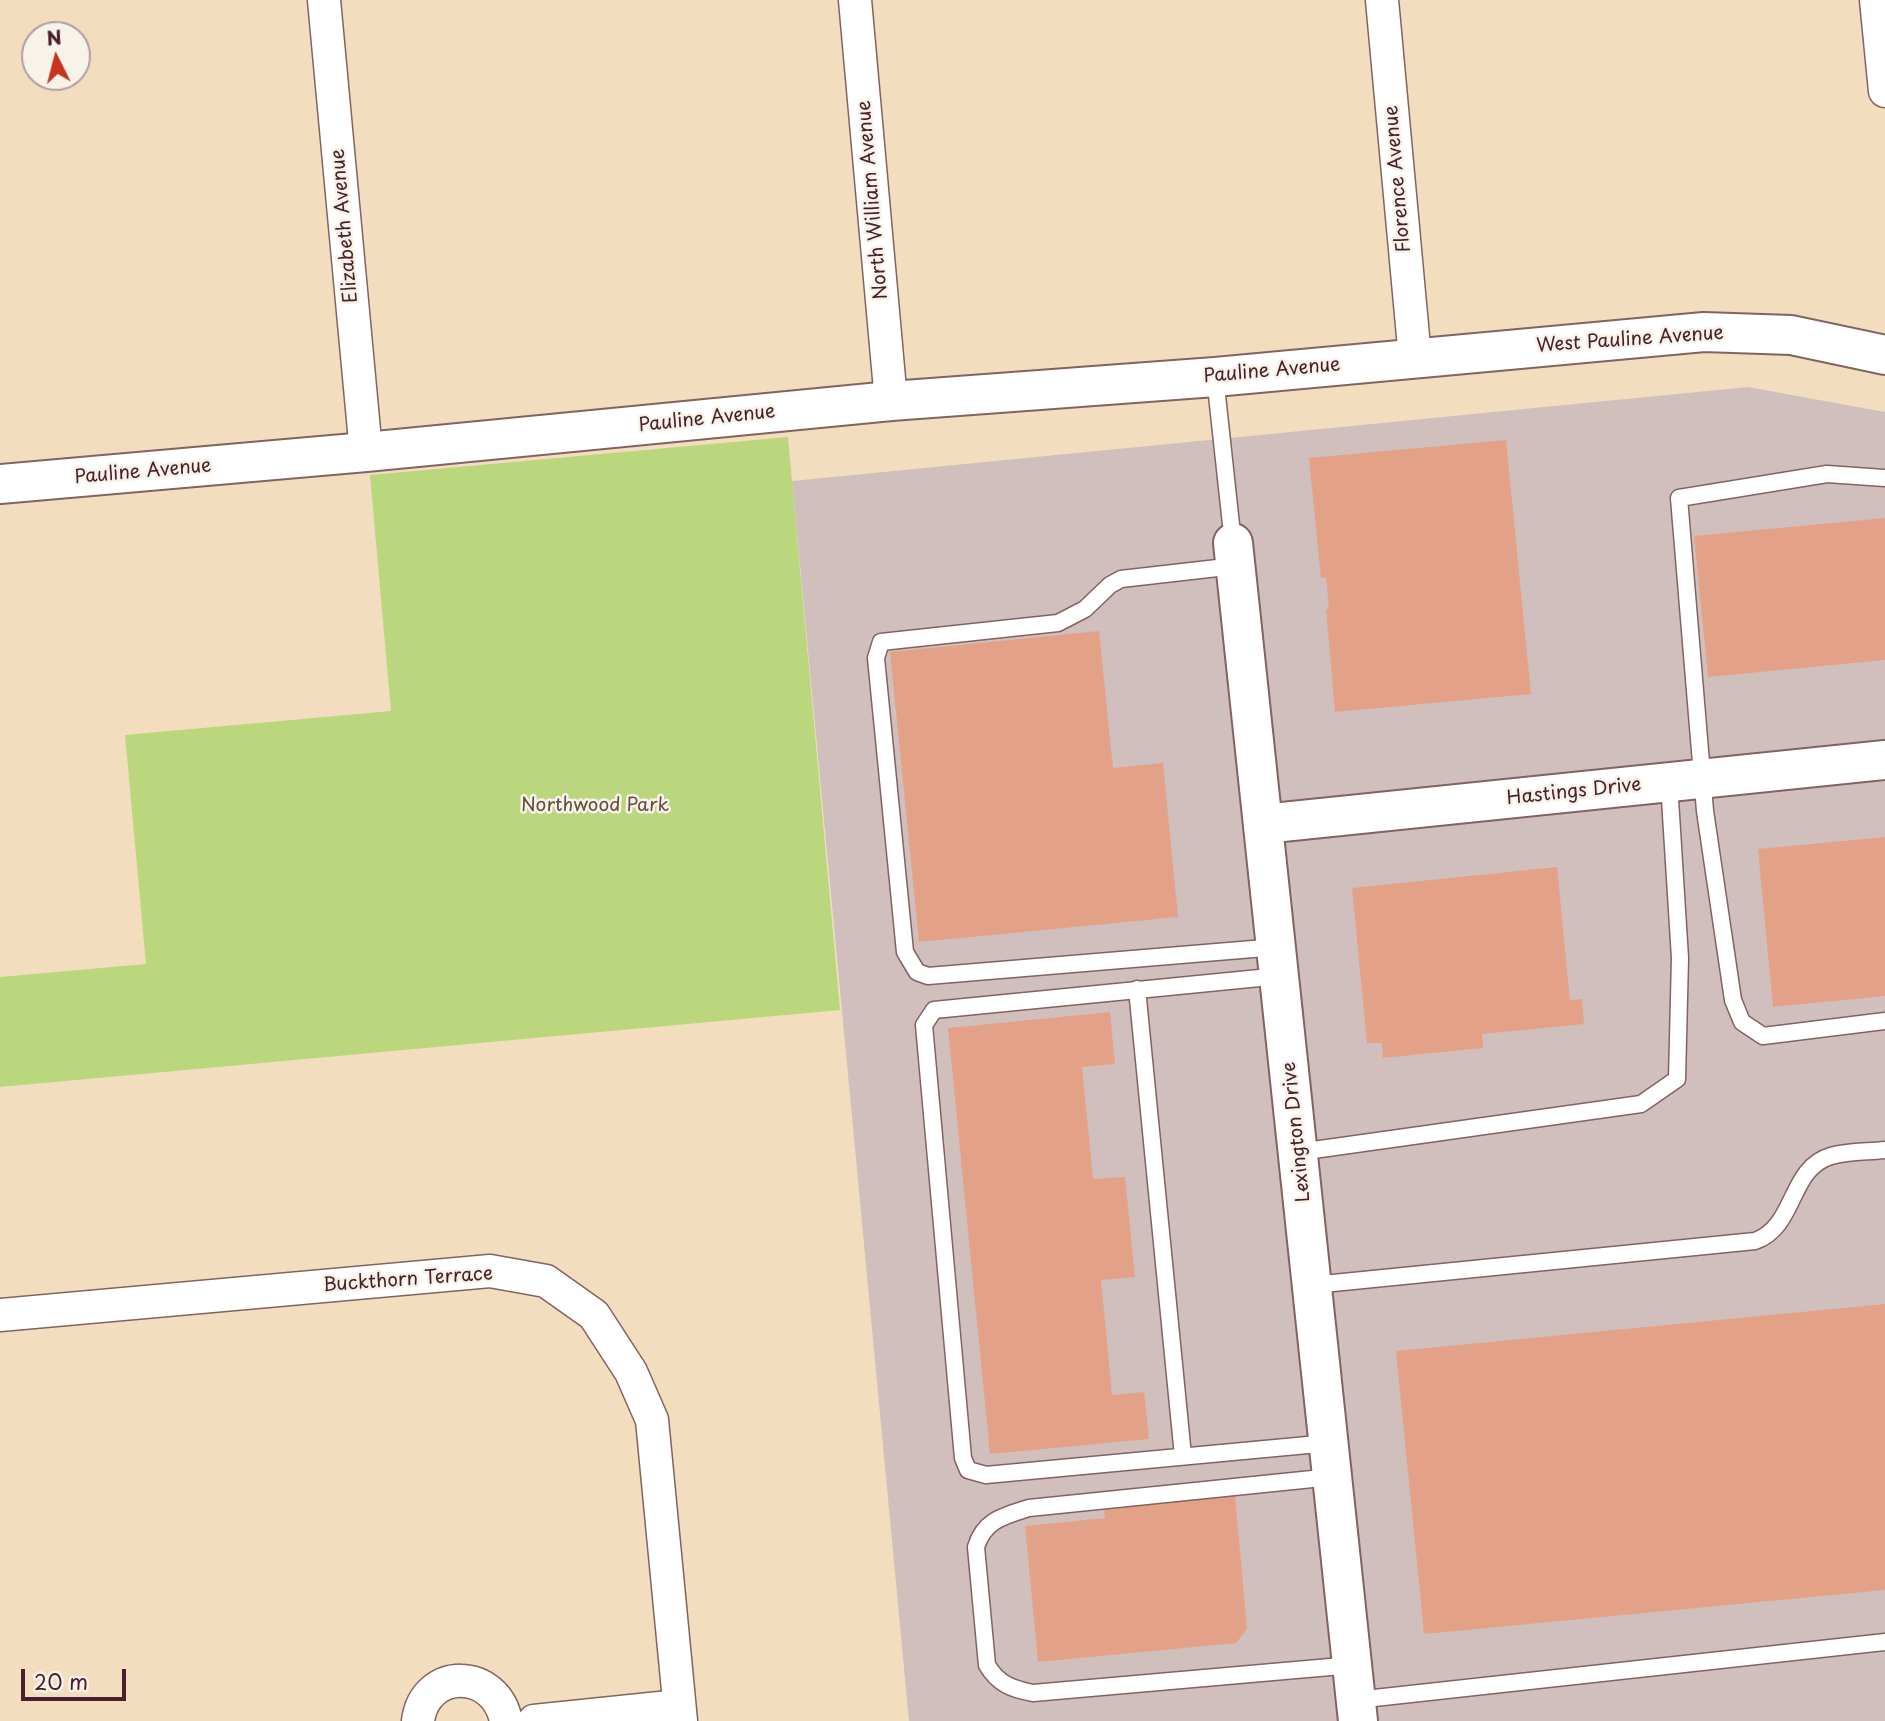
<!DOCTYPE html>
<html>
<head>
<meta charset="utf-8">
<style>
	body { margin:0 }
	#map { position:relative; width:1885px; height:1721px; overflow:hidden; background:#f2ddbf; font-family:"Playpen Sans",sans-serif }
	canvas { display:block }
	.north { position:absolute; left:21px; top:21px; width:70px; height:70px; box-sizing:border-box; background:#f7f3e8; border:2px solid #b29e9c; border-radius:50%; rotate:354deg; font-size:19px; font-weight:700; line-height:28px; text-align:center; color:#4a1f2b }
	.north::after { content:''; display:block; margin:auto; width:24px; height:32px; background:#c8321e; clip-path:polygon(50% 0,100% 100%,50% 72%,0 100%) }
	.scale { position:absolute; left:21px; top:1669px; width:105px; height:32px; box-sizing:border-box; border:4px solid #4a1f2b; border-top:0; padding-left:9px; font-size:21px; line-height:24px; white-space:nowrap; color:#4a1f2b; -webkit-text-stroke:5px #f7f3e8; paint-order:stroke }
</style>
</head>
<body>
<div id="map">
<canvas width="1885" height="1721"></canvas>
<div class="north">N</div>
<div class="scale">20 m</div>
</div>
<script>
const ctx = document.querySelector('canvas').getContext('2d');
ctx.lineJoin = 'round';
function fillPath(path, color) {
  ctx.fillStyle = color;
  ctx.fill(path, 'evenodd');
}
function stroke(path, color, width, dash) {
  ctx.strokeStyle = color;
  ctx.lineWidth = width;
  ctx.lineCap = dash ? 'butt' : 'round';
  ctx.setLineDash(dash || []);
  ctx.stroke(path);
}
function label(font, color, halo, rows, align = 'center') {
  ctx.font = font + ' "Playpen Sans",sans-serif';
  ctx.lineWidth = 5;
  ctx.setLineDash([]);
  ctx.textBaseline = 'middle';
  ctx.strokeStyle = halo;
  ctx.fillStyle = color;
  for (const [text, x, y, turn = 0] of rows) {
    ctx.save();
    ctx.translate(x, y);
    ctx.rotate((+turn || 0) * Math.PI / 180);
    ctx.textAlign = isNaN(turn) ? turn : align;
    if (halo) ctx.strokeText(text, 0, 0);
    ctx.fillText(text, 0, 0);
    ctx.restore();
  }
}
fillPath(new Path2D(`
	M 1748,387 L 1885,412 L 1885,1721 L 909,1721 L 792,481 Z`), '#d1bfbd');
fillPath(new Path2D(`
	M 788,437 L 840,1010 L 0,1087 L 0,977 L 146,964 L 125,735 L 391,711 L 370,475 Z`), '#bad77e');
fillPath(new Path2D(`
	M 1506,440 L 1531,694 L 1335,712 L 1326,609 L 1329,609 L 1326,577 L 1321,578 L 1309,458 Z
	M 1885,518 L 1885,660 L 1708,677 L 1694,536 Z
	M 1099,631 L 1113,768 L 1163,763 L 1178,917 L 919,942 L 890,652 Z
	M 1885,837 L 1885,996 L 1773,1007 L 1758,849 Z
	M 1557,867 L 1570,1000 L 1582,999 L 1584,1024 L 1482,1034 L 1483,1048 L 1383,1058 L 1382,1043 L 1367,1043 L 1352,888 Z
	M 1110,1012 L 1115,1064 L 1082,1067 L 1093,1179 L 1125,1177 L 1135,1277 L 1101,1280 L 1112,1395 L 1144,1392 L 1149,1439 L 990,1454 L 948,1028 Z
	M 1885,1304 L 1885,1590 L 1424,1634 L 1396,1351 Z
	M 1235,1495 L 1247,1629 L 1236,1643 L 1038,1662 L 1025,1526 L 1105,1518 L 1104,1507 Z`), '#e3a288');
const service = new Path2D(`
	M 1215,377 L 1233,543
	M 1885,478 L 1827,474 L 1679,498 L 1705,811 L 1733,1000 L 1742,1022 L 1763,1036 L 1885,1021
	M 1235,566 L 1121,579 L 1110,585 L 1085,609 L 1058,623 L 881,642 L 876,658 L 905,952 L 917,972 L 928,976 L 1277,947
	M 1280,976 L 934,1010 L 924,1025 L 963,1458 L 968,1470 L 986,1475 L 1329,1443
	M 1137,989 L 1183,1456
	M 1299,1152 L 1641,1104 L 1677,1079 L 1680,958 L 1669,783
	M 1313,1285 L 1755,1241 C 1796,1227 1789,1168 1831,1156 C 1848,1151 1868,1152 1885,1150
	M 1332,1477 L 1029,1508 C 1004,1516 984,1520 976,1547 L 987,1665 C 998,1684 1012,1689 1033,1693 L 1353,1665
	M 1356,1700 L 1885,1642`);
const minor = new Path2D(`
	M 324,0 L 366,452
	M 855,0 L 891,401
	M 1382,0 L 1415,358
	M 1876,0 L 1885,91
	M 0,1315 L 490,1271 L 546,1281 L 594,1315 L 631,1372 L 652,1420 L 681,1721
	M 418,1721 C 425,1667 496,1668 506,1721
	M 534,1721 L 679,1706`);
const tertiary = new Path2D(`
	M 0,484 L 366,452 L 891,401 L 1215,377 L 1704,332 L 1791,335 L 1885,355
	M 1233,543 L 1358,1721
	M 1263,824 L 1885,760`);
stroke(service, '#85625f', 19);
stroke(minor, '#85625f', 35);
stroke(tertiary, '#85625f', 42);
stroke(service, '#fff', 16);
stroke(minor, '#fff', 32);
stroke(tertiary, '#fff', 38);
label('19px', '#4a1f2b', '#f7f3e8', [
	["Florence Avenue",1398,179,-95],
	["North William Avenue",873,200,-95],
	["Elizabeth Avenue",345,226,-95],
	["West Pauline Avenue",1630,340,-4],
	["Pauline Avenue",1272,371,-5],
	["Pauline Avenue",707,419,-6],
	["Pauline Avenue",143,472,-5],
	["Hastings Drive",1574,792,-6],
	["Lexington Drive",1297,1132,-96],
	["Buckthorn Terrace",408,1280,-4]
]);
label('19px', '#664d40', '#f7f3e8', [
	["Northwood Park",595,806]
]);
</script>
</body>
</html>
